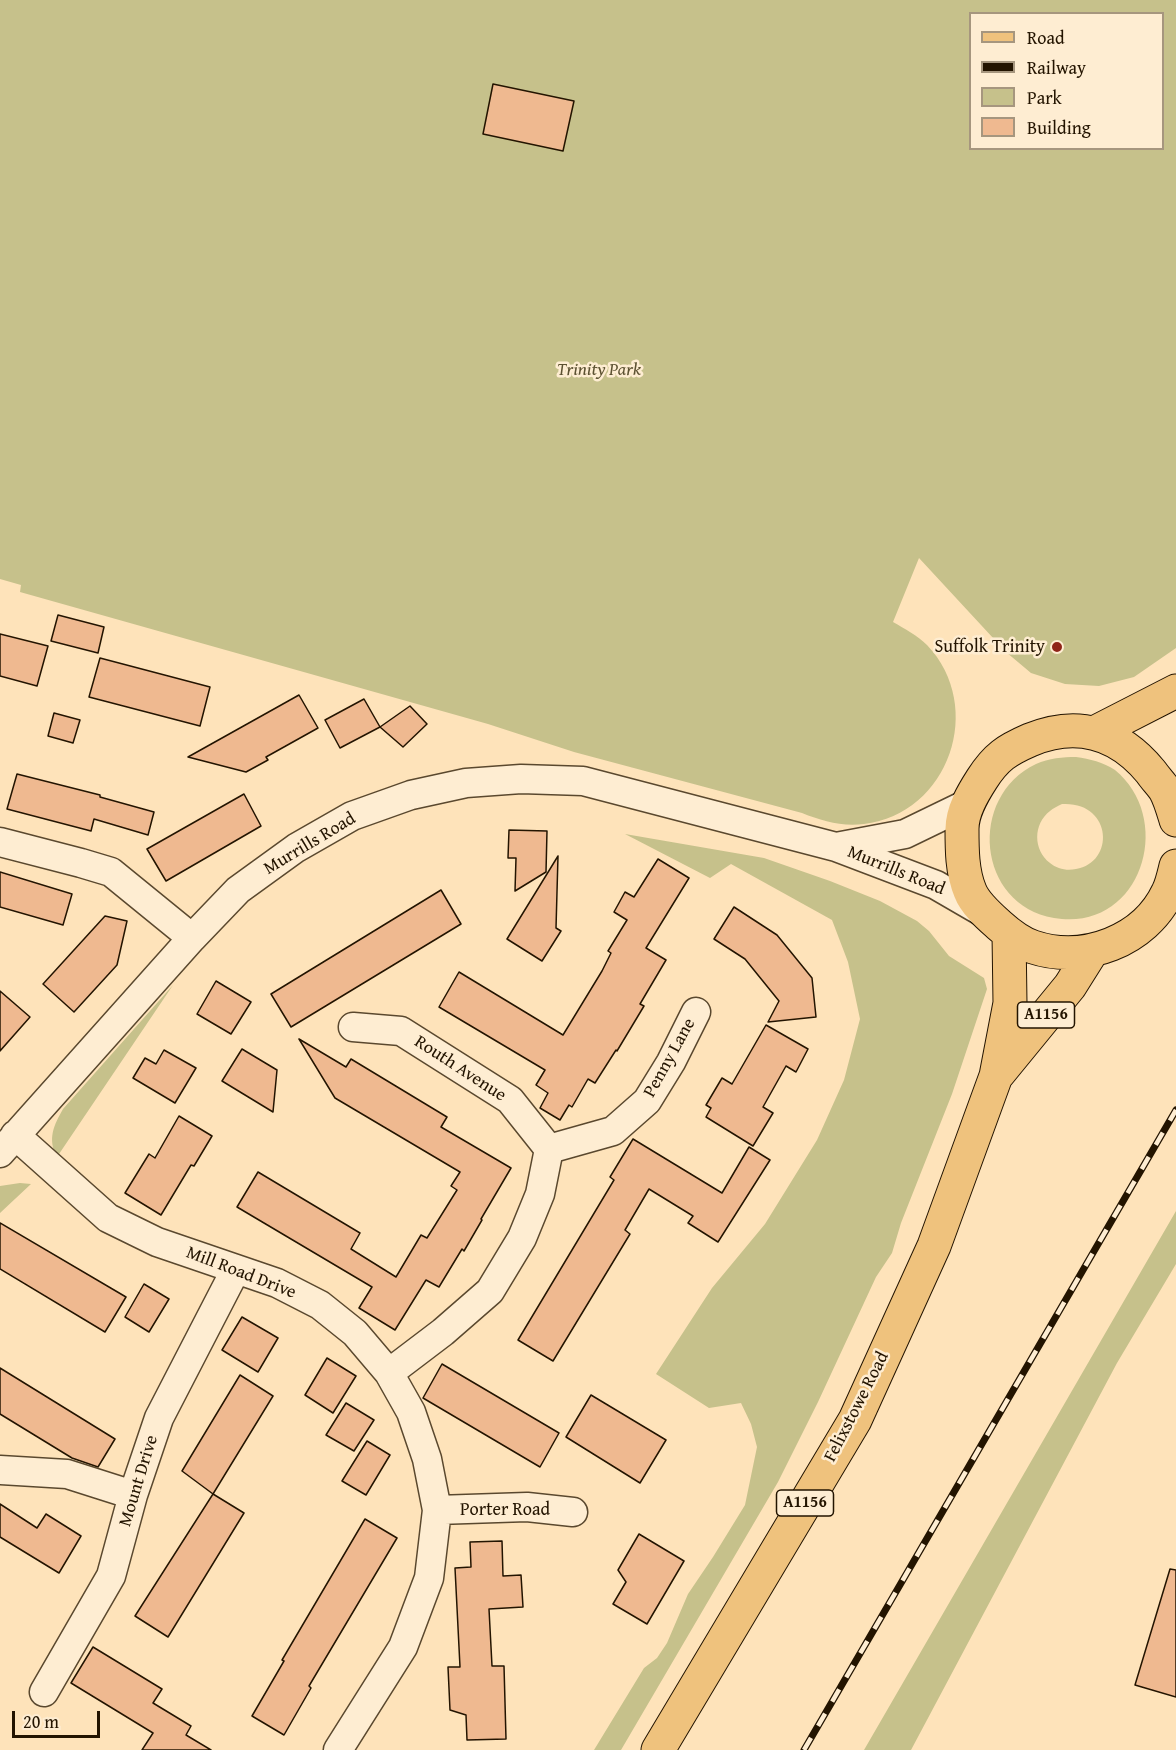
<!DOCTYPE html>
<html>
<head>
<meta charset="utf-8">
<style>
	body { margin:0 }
	#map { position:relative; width:1176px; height:1750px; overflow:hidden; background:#fee3ba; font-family:"Gentium Book Plus",serif }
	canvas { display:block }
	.legend { position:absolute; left:969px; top:12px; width:195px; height:138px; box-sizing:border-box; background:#feedd2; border:2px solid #a6967e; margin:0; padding:8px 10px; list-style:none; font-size:18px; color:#231400 }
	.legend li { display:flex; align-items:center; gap:12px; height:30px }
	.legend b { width:30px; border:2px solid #a6967e }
	.scale { position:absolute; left:12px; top:1711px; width:88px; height:27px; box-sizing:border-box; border:3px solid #231400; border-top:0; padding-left:8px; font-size:18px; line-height:21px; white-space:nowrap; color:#231400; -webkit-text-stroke:4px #feedd2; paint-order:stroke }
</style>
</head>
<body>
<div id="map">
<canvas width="1176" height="1750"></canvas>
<ul class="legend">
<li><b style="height:8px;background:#efc27d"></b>Road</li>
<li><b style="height:8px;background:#231400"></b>Railway</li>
<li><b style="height:16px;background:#c6c18b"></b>Park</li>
<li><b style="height:16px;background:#efb990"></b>Building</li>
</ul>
<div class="scale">20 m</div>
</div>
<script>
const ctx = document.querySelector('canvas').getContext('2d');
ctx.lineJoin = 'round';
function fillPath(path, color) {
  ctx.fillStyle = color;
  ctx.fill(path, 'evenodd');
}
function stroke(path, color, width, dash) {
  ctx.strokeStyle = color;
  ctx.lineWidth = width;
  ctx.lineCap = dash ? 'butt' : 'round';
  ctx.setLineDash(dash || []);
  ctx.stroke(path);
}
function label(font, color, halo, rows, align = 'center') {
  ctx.font = font + ' "Gentium Book Plus",serif';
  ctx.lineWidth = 5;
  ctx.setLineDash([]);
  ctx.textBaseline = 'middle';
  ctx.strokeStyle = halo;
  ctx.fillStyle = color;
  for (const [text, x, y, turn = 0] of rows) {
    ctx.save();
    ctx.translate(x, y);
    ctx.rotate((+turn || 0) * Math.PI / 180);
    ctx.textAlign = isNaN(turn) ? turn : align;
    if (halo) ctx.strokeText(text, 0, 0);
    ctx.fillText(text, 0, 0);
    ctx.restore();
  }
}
fillPath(new Path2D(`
	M 0,0 L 1176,0 L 1176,648 L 1134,677 L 1099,686 L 1065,684 L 1031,673 L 1006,652 L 919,558 L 893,622 C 905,629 917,635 927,645 C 986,707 949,814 864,824 C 842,827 822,821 802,813 L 574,752 L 488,724 L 20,592 L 21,585 L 0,579 ZM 970,14 L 1162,14 L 1162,148 L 970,148 Z
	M 1076,757 C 1090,759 1103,762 1115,770 C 1176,820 1141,933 1054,918 C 977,905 967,797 1036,764 C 1049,758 1063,757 1076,757 ZM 1062,804 C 1112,801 1116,862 1076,869 C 1067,871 1057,869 1050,863 C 1033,850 1033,824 1050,811 C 1053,808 1058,806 1062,804 Z
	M 625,834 L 764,858 L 830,881 L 880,901 L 917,921 L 929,931 L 949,956 L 984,978 L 987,989 L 952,1094 L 901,1223 L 892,1253 L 876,1277 L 818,1402 L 778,1482 L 621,1750 L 594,1750 L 644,1668 L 657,1658 L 667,1643 L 688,1594 L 713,1557 L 745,1505 L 757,1447 L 751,1424 L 741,1403 L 709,1408 L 656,1374 L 712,1288 L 765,1224 L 817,1140 L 844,1080 L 860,1019 L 848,962 L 832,920 L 731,864 L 710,878 Z
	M 173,985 L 57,1157 C 47,1139 54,1125 63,1109 Z
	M 20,1183 L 31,1184 L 0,1213 L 0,1186 Z
	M 1176,1211 L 1176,1264 L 1117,1363 L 911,1750 L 864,1750 Z`), '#c6c18b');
const building = new Path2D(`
	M 493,84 L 574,101 L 563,151 L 483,134 Z
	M 58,615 L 104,627 L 98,653 L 51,641 Z
	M 0,634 L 48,646 L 37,686 L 0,676 Z
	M 100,658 L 210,687 L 200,726 L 89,697 Z
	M 299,695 L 318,728 L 266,757 L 268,760 L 246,772 L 188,757 Z
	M 364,699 L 380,727 L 340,748 L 325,720 Z
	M 410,706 L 427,724 L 403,747 L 380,727 Z
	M 54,713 L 80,720 L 73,743 L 48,736 Z
	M 17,774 L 100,795 L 100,797 L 154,812 L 148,835 L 94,819 L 91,831 L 7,809 Z
	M 244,794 L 261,826 L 166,881 L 147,849 Z
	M 509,830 L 547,831 L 546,872 L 515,891 L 516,858 L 508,858 Z
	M 558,856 L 556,928 L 561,931 L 542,961 L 507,939 Z
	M 658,859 L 689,878 L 646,948 L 666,960 L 640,1004 L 644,1006 L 617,1051 L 616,1050 L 595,1083 L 588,1079 L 572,1107 L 569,1105 L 560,1120 L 540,1108 L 548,1093 L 536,1085 L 545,1070 L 439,1007 L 459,972 L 563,1035 L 602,971 L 611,953 L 608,951 L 627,920 L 614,912 L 625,892 L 634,897 Z
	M 0,872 L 72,894 L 63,925 L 0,907 Z
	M 441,890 L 461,924 L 291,1027 L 271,994 Z
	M 734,907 L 777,935 L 812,978 L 816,1017 L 768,1022 L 779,1001 L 745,959 L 714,939 Z
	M 105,916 L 127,921 L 117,965 L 74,1012 L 43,984 Z
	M 216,981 L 251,1002 L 231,1034 L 197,1014 Z
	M 0,991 L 30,1017 L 0,1051 Z
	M 766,1025 L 808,1049 L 796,1072 L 786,1066 L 763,1107 L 773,1113 L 753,1146 L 706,1117 L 711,1108 L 706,1105 L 722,1078 L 732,1084 Z
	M 299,1039 L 346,1067 L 351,1059 L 447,1117 L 441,1127 L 511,1168 L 481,1219 L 482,1220 L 464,1251 L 462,1249 L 439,1287 L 426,1280 L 395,1330 L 359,1308 L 372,1287 L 237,1207 L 258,1172 L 360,1233 L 351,1249 L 396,1277 L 421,1235 L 427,1238 L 457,1190 L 451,1186 L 460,1172 L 335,1098 Z
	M 242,1049 L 277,1070 L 273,1112 L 222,1081 Z
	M 164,1050 L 196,1068 L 175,1103 L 133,1078 L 145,1058 L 156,1064 Z
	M 179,1116 L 212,1136 L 194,1166 L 191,1165 L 161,1215 L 125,1193 L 149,1154 L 155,1158 Z
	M 633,1139 L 722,1193 L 749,1147 L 770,1160 L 718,1242 L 688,1223 L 693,1216 L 649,1189 L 625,1230 L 630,1234 L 553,1361 L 518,1340 L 614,1180 L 610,1177 Z
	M 0,1223 L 126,1297 L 105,1332 L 0,1269 Z
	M 144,1284 L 169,1299 L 149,1332 L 125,1317 Z
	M 242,1317 L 278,1338 L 258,1372 L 222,1350 Z
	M 327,1358 L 356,1376 L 333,1413 L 305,1395 Z
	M 442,1364 L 559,1433 L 540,1467 L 423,1398 Z
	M 0,1368 L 115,1439 L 98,1467 L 72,1458 L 0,1414 Z
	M 240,1375 L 273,1396 L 213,1494 L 182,1471 Z
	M 591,1395 L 666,1440 L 640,1483 L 566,1437 Z
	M 346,1403 L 374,1420 L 354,1451 L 326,1435 Z
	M 367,1441 L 390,1455 L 366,1495 L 342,1481 Z
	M 213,1494 L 244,1513 L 168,1637 L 135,1616 Z
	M 0,1504 L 37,1528 L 46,1514 L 81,1536 L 59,1573 L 0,1537 Z
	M 365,1519 L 397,1538 L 309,1686 L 311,1688 L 284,1735 L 252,1716 L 284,1661 L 282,1660 Z
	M 639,1534 L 684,1561 L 647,1624 L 613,1604 L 626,1582 L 618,1570 Z
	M 502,1541 L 503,1576 L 521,1575 L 523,1607 L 489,1609 L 492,1666 L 504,1666 L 506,1739 L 467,1740 L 466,1715 L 450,1710 L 448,1667 L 460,1667 L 455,1568 L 471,1567 L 470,1542 Z
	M 1170,1569 L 1176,1570 L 1176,1697 L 1135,1685 Z
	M 93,1647 L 162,1689 L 153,1703 L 191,1726 L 186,1735 L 211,1750 L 142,1750 L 153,1733 L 71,1683 Z`);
fillPath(building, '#efb990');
stroke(building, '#231400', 1.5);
const minor = new Path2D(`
	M 0,842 L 81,863 L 111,872 L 192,938
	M 836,847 L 905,834 L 969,803
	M 353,1027 L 401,1031 L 510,1100 L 549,1149 L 540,1194 L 522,1238 L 490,1291 L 443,1332 L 389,1373
	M 15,1135 L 108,1218 L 157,1242 L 277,1283 L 320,1305 L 355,1333 L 389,1373 L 411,1412 L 427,1459 L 437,1510 L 429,1578 L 403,1647 L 338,1750
	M 549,1149 L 613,1131 L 647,1101 L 671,1062 L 696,1012
	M 0,1153 L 192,938 L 238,890 L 296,848 L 352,816 L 411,795 L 466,783 L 521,779 L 583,781 L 836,847 L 936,885 L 986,914
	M 0,1470 L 67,1474 L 133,1495
	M 437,1510 L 527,1507 L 573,1512
	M 44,1692 L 111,1576 L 133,1495 L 159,1418 L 236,1269`);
const primary = new Path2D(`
	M 1096,732 L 1176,691
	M 1176,820 C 1173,810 1170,799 1165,790 C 1161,784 1155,778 1151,772 C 1119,733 1078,720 1030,740 C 1007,750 996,757 982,779 C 973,793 962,811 962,829 C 962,849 962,872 970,891 C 975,904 989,916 999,925 C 1009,934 1021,943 1033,947 C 1084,964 1145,941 1168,892 C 1172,884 1174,874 1176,866
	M 998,1074 L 1070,986 L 1092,951
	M 658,1750 L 855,1420 L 934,1246 L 996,1076 L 1010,1003 L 1009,934`);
stroke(minor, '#5a482e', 31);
stroke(primary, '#231400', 35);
stroke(minor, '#feedd2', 28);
stroke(primary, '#efc27d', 33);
const rail = new Path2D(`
	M 804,1750 L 1176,1110`);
stroke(rail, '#231400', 7);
stroke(rail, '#feedd2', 4.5, [14]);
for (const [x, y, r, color] of [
	[1057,647,6,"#8f2418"]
]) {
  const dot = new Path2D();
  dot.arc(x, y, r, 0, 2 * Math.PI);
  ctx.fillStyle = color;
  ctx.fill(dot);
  stroke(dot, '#feedd2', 2);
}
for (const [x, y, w] of [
	[1046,1015,57],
	[805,1503,57]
]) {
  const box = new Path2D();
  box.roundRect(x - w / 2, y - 13, w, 26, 4.5);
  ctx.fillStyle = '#feedd2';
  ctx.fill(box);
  stroke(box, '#231400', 1.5);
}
label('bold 16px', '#231400', null, [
	["A1156",1046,1015],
	["A1156",805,1503]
]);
label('italic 18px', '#5c5131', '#feedd2', [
	["Trinity Park",599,370]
]);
label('18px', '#231400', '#feedd2', [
	["Suffolk Trinity",1045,647]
], 'right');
label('18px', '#231400', '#feedd2', [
	["Murrills Road",310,844,-31],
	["Murrills Road",896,871,22],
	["Penny Lane",670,1058,-61],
	["Routh Avenue",460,1069,33],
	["Mill Road Drive",241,1273,21],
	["Felixstowe Road",857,1407,-63],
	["Mount Drive",139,1481,-73],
	["Porter Road",505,1510]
]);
</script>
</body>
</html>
